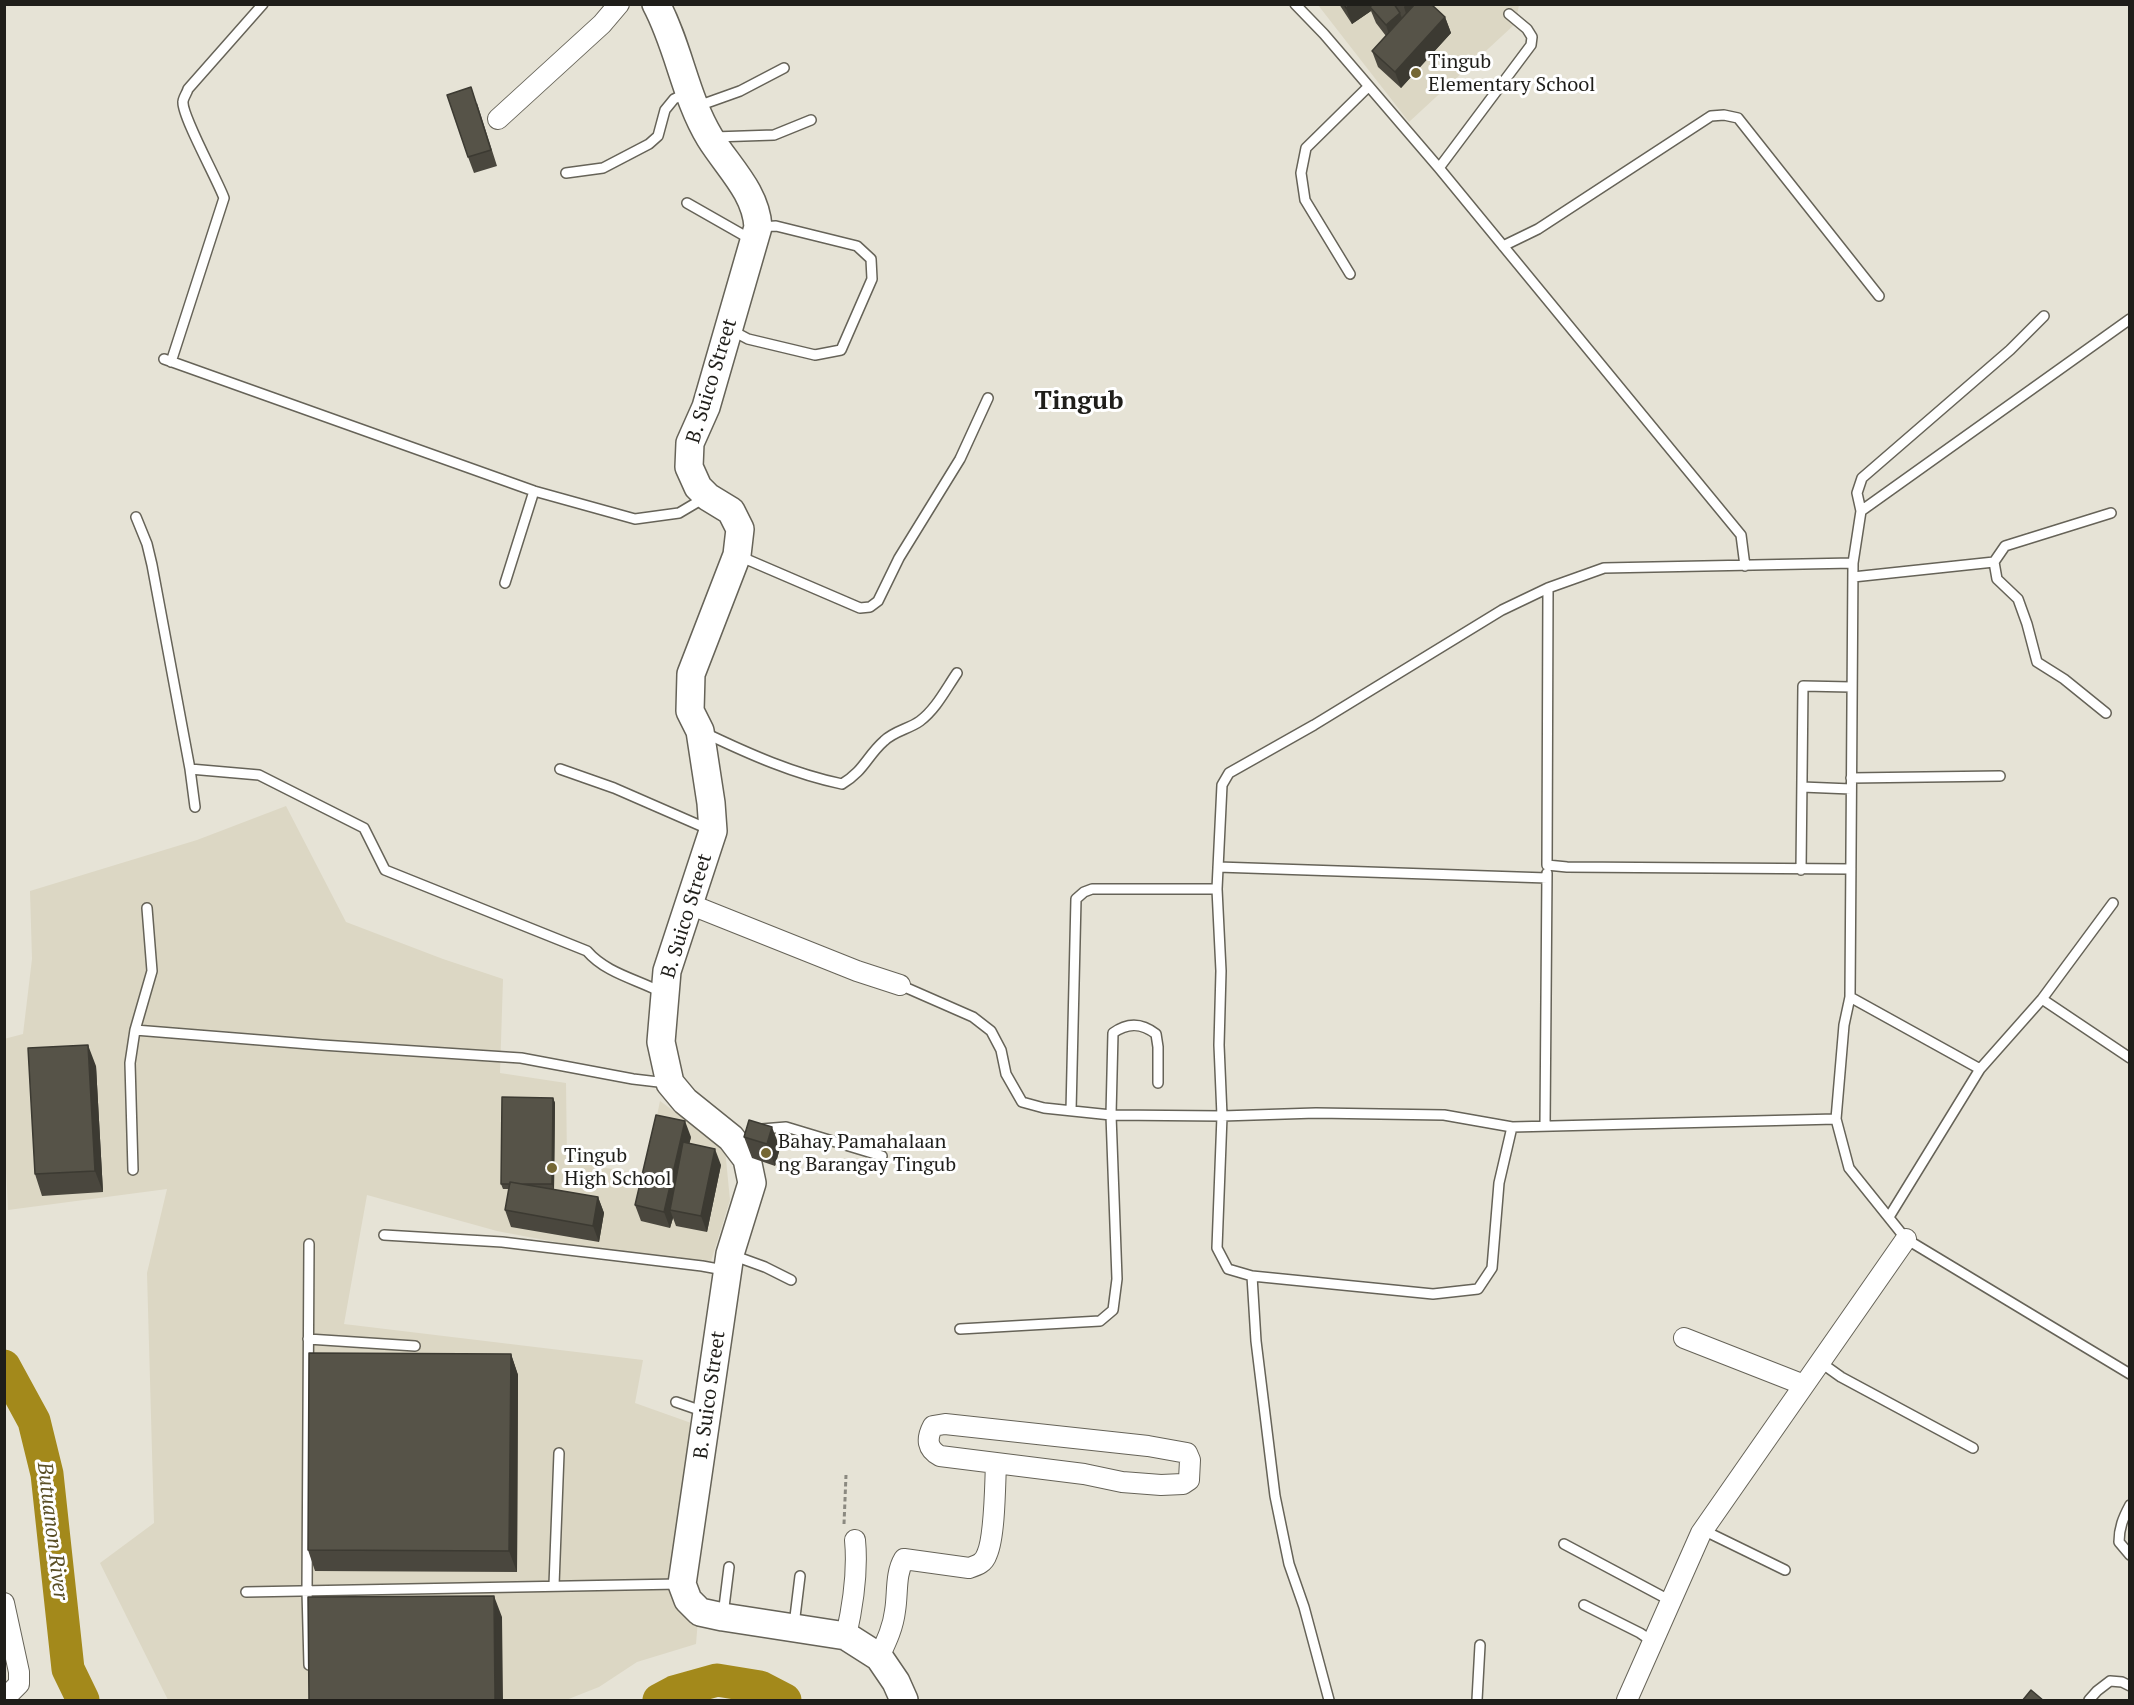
<!DOCTYPE html>
<html>
<head>
<meta charset="utf-8">
<style>
	body { margin:0 }
	#map { position:relative; width:2134px; height:1705px; overflow:hidden; background:#e6e3d6; font-family:"PT Serif",serif }
	canvas { display:block }
	.frame { position:absolute; inset:0; border:6px solid #1f1e1a; pointer-events:none }
</style>
</head>
<body>
<div id="map">
<canvas width="2134" height="1705"></canvas>
<div class="frame"></div>
</div>
<script>
const ctx = document.querySelector('canvas').getContext('2d');
ctx.lineJoin = 'round';
function fillPath(path, color) {
  ctx.fillStyle = color;
  ctx.fill(path, 'evenodd');
}
function stroke(path, color, width, dash) {
  ctx.strokeStyle = color;
  ctx.lineWidth = width;
  ctx.lineCap = dash ? 'butt' : 'round';
  ctx.setLineDash(dash || []);
  ctx.stroke(path);
}
function label(font, color, halo, rows, align = 'center') {
  ctx.font = font + ' "PT Serif",serif';
  ctx.lineWidth = 6;
  ctx.setLineDash([]);
  ctx.textBaseline = 'middle';
  ctx.strokeStyle = halo;
  ctx.fillStyle = color;
  for (const [text, x, y, turn = 0] of rows) {
    ctx.save();
    ctx.translate(x, y);
    ctx.rotate((+turn || 0) * Math.PI / 180);
    ctx.textAlign = isNaN(turn) ? turn : align;
    if (halo) ctx.strokeText(text, 0, 0);
    ctx.fillText(text, 0, 0);
    ctx.restore();
  }
}
fillPath(new Path2D(`
	M 1318,5 L 1519,5 L 1515,24 L 1409,122 Z
	M 286,806 L 346,922 L 443,959 L 503,979 L 500,1073 L 566,1083 L 567,1161 L 645,1175 L 660,1101 L 725,1149 L 730,1200 L 708,1271 L 497,1231 L 367,1195 L 344,1324 L 643,1360 L 635,1403 L 694,1424 L 675,1562 L 699,1607 L 696,1644 L 637,1662 L 599,1687 L 566,1700 L 168,1700 L 100,1563 L 154,1523 L 147,1273 L 167,1189 L 8,1210 L 4,1127 L 4,1039 L 23,1034 L 32,959 L 30,891 L 197,840 Z`), '#dcd7c4');
stroke(new Path2D(`
	M 4,1366 L 34,1421 L 47,1474 L 68,1669 L 83,1700
	M 659,1700 L 674,1692 L 717,1680 L 760,1687 L 785,1700`), '#a3891b', 33);
const lane = new Path2D(`
	M 1295,4 L 1324,34 L 1439,168 L 1741,535 L 1745,566
	M 698,106 L 740,91 L 784,68
	M 714,137 L 774,135 L 811,120
	M 1439,168 L 1531,45 L 1532,37 L 1527,29 L 1509,14
	M 566,173 L 603,168 L 649,144 L 658,136 L 665,110 L 674,99 L 687,93
	M 687,203 L 752,240
	M 1503,246 L 1538,229 L 1711,116 L 1724,115 L 1738,118 L 1879,296
	M 1350,274 L 1305,200 L 1301,173 L 1306,148 L 1368,87
	M 2130,319 L 1861,511 L 1853,563 L 1850,997 L 1844,1025 L 1836,1119 L 1849,1168 L 1906,1239 L 2130,1374
	M 731,330 L 748,339 L 815,355 L 841,350 L 872,279 L 871,259 L 857,246 L 776,226 L 759,227
	M 164,359 L 534,491 L 635,519 L 679,513 L 706,497
	M 171,362 L 224,198 C 217,179 182,116 183,102 C 183,98 187,93 188,89 L 263,4
	M 1861,511 L 1857,493 L 1862,478 L 2010,350 L 2044,316
	M 136,517 L 147,544 L 152,565 L 190,769 L 195,807
	M 739,556 L 860,608 L 870,607 L 878,601 L 899,558 L 960,459 L 988,398
	M 1994,562 L 2005,546 L 2111,513
	M 1853,577 L 1994,562 L 1997,579 L 2018,599 L 2027,624 L 2037,662 L 2064,679 L 2106,713
	M 505,583 L 534,491
	M 1548,588 L 1547,865 L 1567,867 L 1851,869
	M 705,733 C 749,754 794,774 842,784 C 864,771 867,756 884,741 C 894,731 909,729 920,721 C 936,709 946,689 957,673
	M 190,769 L 259,775 L 364,828 L 385,870 L 587,951 C 606,973 636,979 661,992
	M 560,769 L 614,788 L 708,829
	M 1851,778 L 2000,776
	M 1802,787 L 1851,789
	M 1218,867 L 1547,878
	M 1801,870 L 1803,686 L 1851,687
	M 900,985 L 973,1017 L 991,1031 L 1001,1050 L 1006,1074 L 1022,1102 L 1044,1108 L 1111,1115 L 1222,1116 L 1316,1113 L 1444,1115 L 1512,1127 L 1836,1119
	M 1850,997 L 1980,1069
	M 2042,999 L 2130,1058
	M 135,1030 L 152,971 L 147,908
	M 1071,1111 L 1076,899 L 1084,892 L 1092,889 L 1217,889
	M 1545,1126 L 1547,873
	M 762,1129 L 786,1127 L 882,1156
	M 133,1170 L 130,1063 L 135,1030 L 322,1045 L 521,1058 L 633,1079 L 667,1083
	M 1889,1217 L 1980,1069 L 2042,999 L 2113,903
	M 384,1235 L 502,1242 L 702,1266 L 724,1270
	M 309,1244 L 307,1591 L 309,1665
	M 732,1255 L 765,1267 L 791,1280
	M 1252,1276 L 1228,1269 L 1217,1248 L 1222,1116 L 1219,1045 L 1221,971 L 1217,889 L 1222,785 L 1229,773 L 1314,725 L 1502,610 L 1548,588 L 1604,568 L 1853,563
	M 960,1329 L 1100,1321 L 1113,1310 L 1117,1279 L 1111,1115 L 1113,1033 C 1128,1022 1142,1023 1156,1034 L 1158,1047 L 1158,1083
	M 308,1339 L 415,1346
	M 1820,1362 L 1841,1377 L 1973,1448
	M 676,1402 L 705,1412
	M 2130,1505 C 2123,1518 2119,1528 2119,1542 L 2130,1555
	M 1703,1530 L 1785,1570
	M 1564,1544 L 1671,1601
	M 554,1585 L 559,1453
	M 246,1592 L 679,1584
	M 1584,1605 L 1640,1633 L 1653,1642
	M 723,1615 L 729,1567
	M 794,1625 L 800,1576
	M 1329,1700 L 1304,1607 L 1289,1564 L 1275,1496 L 1256,1341 L 1252,1276 L 1433,1294 L 1478,1289 L 1492,1268 L 1499,1183 L 1512,1127
	M 1477,1700 L 1480,1645
	M 2089,1700 L 2097,1691 L 2110,1681 L 2122,1682 L 2130,1686`);
const street = new Path2D(`
	M 498,119 L 602,24 L 619,4
	M 689,904 L 857,971 L 900,985
	M 1684,1338 L 1804,1385
	M 945,1424 L 1148,1446 L 1187,1453 L 1190,1460 L 1189,1480 L 1183,1484 L 1161,1485 L 1122,1482 L 1084,1474 L 940,1456 C 927,1449 926,1439 933,1426 Z
	M 4,1603 L 19,1672 L 19,1684 L 11,1692 L 4,1694
	M 846,1636 C 853,1605 858,1571 855,1540
	M 879,1657 C 886,1642 893,1628 895,1611 C 898,1594 895,1574 904,1559 L 969,1568 C 978,1565 984,1563 987,1554 C 995,1536 995,1485 996,1463
	M 1627,1700 L 1701,1533 L 1906,1239`);
const secondary = new Path2D(`
	M 656,4 C 679,47 685,97 710,138 C 728,167 756,192 758,227 L 706,407 L 690,443 L 689,467 L 698,487 L 708,497 L 731,511 L 740,529 L 737,555 L 691,674 L 690,711 L 700,731 L 711,803 L 713,831 L 667,971 L 661,1042 L 670,1083 L 685,1101 L 731,1138 L 747,1159 L 752,1183 L 730,1254 L 682,1584 L 688,1600 L 700,1612 L 723,1617 L 846,1636 L 879,1657 L 896,1682 L 904,1700`);
stroke(lane, '#666358', 12);
stroke(street, '#666358', 22);
stroke(secondary, '#666358', 30);
stroke(new Path2D(`
	M 844,1524 L 846,1475`), '#8b8980', 3, [4.5, 3]);
stroke(lane, '#fff', 9);
stroke(street, '#fff', 20);
stroke(secondary, '#fff', 27);
fillPath(new Path2D(`
	M 1339,4 L 1394,4 L 1396,7 L 1395,4 L 1431,4 L 1445,17 L 1451,33 L 1401,88 L 1378,67 L 1372,51 L 1386,36 L 1376,23 L 1371,11 L 1352,24 Z
	M 477,103 L 497,166 L 474,173 L 468,157 Z
	M 96,1066 L 103,1192 L 42,1196 L 35,1174 Z
	M 553,1098 L 555,1103 L 554,1190 L 598,1197 L 604,1213 L 599,1242 L 511,1227 L 505,1210 L 509,1189 L 503,1189 L 501,1184 Z
	M 691,1137 L 689,1144 L 721,1165 L 707,1232 L 676,1226 L 673,1218 L 670,1228 L 641,1221 L 635,1205 Z
	M 744,1137 L 780,1148 L 775,1166 L 752,1158 Z
	M 511,1354 L 518,1375 L 517,1572 L 315,1571 L 308,1550 Z`), '#4a473e');
fillPath(new Path2D(`
	M 1351,4 L 1382,4 L 1370,7 L 1371,11 L 1352,24 L 1346,8 Z
	M 1406,4 L 1418,4 L 1409,23 L 1404,7 Z
	M 1400,13 L 1406,29 L 1391,41 L 1386,25 Z
	M 1445,17 L 1451,33 L 1401,88 L 1395,72 Z
	M 88,1045 L 96,1066 L 103,1192 L 95,1171 Z
	M 553,1098 L 555,1103 L 554,1190 L 552,1184 Z
	M 685,1121 L 691,1137 L 674,1210 L 670,1210 L 673,1218 L 670,1228 L 664,1212 Z
	M 772,1127 L 780,1148 L 775,1166 L 767,1144 Z
	M 715,1149 L 721,1165 L 707,1232 L 701,1216 Z
	M 598,1197 L 604,1213 L 599,1242 L 593,1226 Z
	M 511,1354 L 518,1375 L 517,1572 L 509,1551 Z
	M 494,1596 L 502,1617 L 503,1701 L 495,1701 Z`), '#3c3a32');
const building = new Path2D(`
	M 1344,4 L 1351,4 L 1346,8 Z
	M 1373,4 L 1394,4 L 1400,13 L 1386,25 L 1370,7 Z
	M 1415,4 L 1431,4 L 1445,17 L 1395,72 L 1372,51 Z
	M 471,87 L 491,150 L 468,157 L 447,95 Z
	M 88,1045 L 95,1171 L 35,1174 L 28,1048 Z
	M 502,1097 L 553,1098 L 552,1184 L 522,1184 L 510,1182 L 510,1184 L 501,1184 Z
	M 656,1115 L 685,1121 L 664,1212 L 635,1205 Z
	M 749,1120 L 772,1127 L 767,1144 L 744,1137 Z
	M 683,1142 L 715,1149 L 701,1216 L 670,1210 Z
	M 510,1182 L 598,1197 L 593,1226 L 505,1210 Z
	M 309,1353 L 511,1354 L 509,1551 L 308,1550 Z
	M 494,1596 L 495,1701 L 309,1701 L 308,1597 Z
	M 2031,1690 L 2044,1701 L 2022,1701 Z`);
fillPath(building, '#565348');
stroke(building, '#3c3a32', 1.5);
for (const [x, y, r, color] of [
	[1416,73,6,"#756734"],
	[766,1153,6,"#756734"],
	[552,1168,6,"#756734"]
]) {
  const dot = new Path2D();
  dot.arc(x, y, r, 0, 2 * Math.PI);
  ctx.fillStyle = color;
  ctx.fill(dot);
  stroke(dot, '#fff', 2);
}
label('20px', '#1f1e1a', '#fff', [
	["Tingub",1428,62],
	["Elementary School",1428,85],
	["Bahay Pamahalaan",778,1142],
	["ng Barangay Tingub",778,1165],
	["Tingub",564,1156],
	["High School",564,1179]
], 'left');
label('20px', '#1f1e1a', '#fff', [
	["B. Suico Street",712,381,-73],
	["B. Suico Street",687,916,-73],
	["B. Suico Street",710,1395,-82]
]);
label('italic 21px', '#5a4f26', '#fff', [
	["Butuanon River",52,1531,83]
]);
label('bold 26px', '#1f1e1a', '#fff', [
	["Tingub",1079,402]
]);
</script>
</body>
</html>
